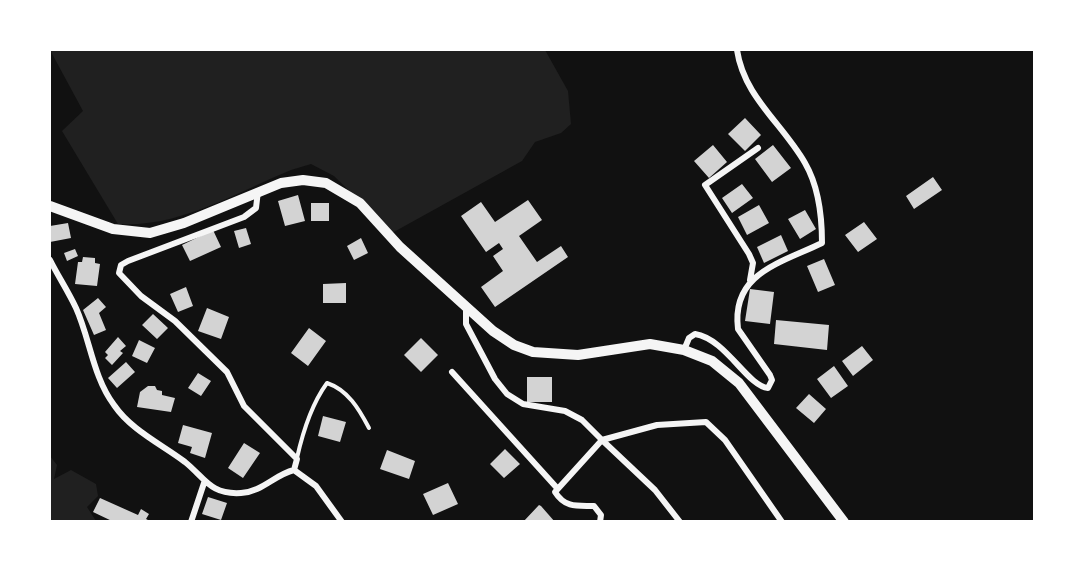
<!DOCTYPE html>
<html>
<head>
<meta charset="utf-8">
<style>
	body { margin:0 }
	#map { position:relative; width:1084px; height:571px; overflow:hidden; background:#111; font-family:"Asap Condensed",sans-serif }
	canvas { display:block }
	.frame { position:absolute; inset:0; border:51px solid #fff; pointer-events:none }
</style>
</head>
<body>
<div id="map">
<canvas width="1084" height="571"></canvas>
<div class="frame"></div>
</div>
<script>
const ctx = document.querySelector('canvas').getContext('2d');
ctx.lineJoin = 'round';
function fillPath(path, color) {
  ctx.fillStyle = color;
  ctx.fill(path, 'evenodd');
}
function stroke(path, color, width, dash) {
  ctx.strokeStyle = color;
  ctx.lineWidth = width;
  ctx.lineCap = dash ? 'butt' : 'round';
  ctx.setLineDash(dash || []);
  ctx.stroke(path);
}
fillPath(new Path2D(`
	M 50,50 L 545,50 L 568,91 L 571,124 L 561,133 L 535,142 L 522,161 L 392,233 L 334,176 L 311,164 L 291,170 C 235,193 179,228 118,224 L 62,131 L 83,111 Z
	M 50,456 L 57,465 L 54,479 L 71,470 L 96,484 L 98,496 L 87,507 L 96,521 L 50,521 Z`), '#202020');
fillPath(new Path2D(`
	M 745,118 L 761,135 L 745,151 L 728,134 Z
	M 713,145 L 727,162 L 709,178 L 694,161 Z
	M 773,145 L 791,168 L 772,182 L 755,159 Z
	M 933,177 L 942,190 L 914,209 L 906,196 Z
	M 742,184 L 753,198 L 732,213 L 722,198 Z
	M 298,195 L 305,221 L 285,226 L 278,201 Z
	M 528,200 L 542,220 L 519,236 L 537,262 L 561,246 L 568,257 L 495,307 L 481,287 L 503,271 L 493,256 L 503,249 L 499,243 L 486,252 L 461,216 L 481,202 L 495,222 Z
	M 311,203 L 329,203 L 329,221 L 311,221 Z
	M 759,205 L 769,223 L 747,235 L 738,217 Z
	M 805,210 L 816,229 L 800,239 L 788,219 Z
	M 864,222 L 877,239 L 858,252 L 845,235 Z
	M 68,223 L 71,238 L 50,242 L 50,226 Z
	M 246,228 L 251,244 L 239,248 L 234,231 Z
	M 213,230 L 221,247 L 190,261 L 182,245 Z
	M 781,235 L 788,251 L 764,263 L 757,247 Z
	M 361,238 L 368,253 L 354,260 L 347,246 Z
	M 75,249 L 78,256 L 67,261 L 64,253 Z
	M 83,257 L 95,258 L 95,263 L 100,264 L 97,286 L 75,284 L 78,262 L 82,262 Z
	M 824,259 L 835,285 L 818,292 L 807,266 Z
	M 346,283 L 346,303 L 323,303 L 323,284 Z
	M 186,287 L 193,306 L 178,312 L 170,294 Z
	M 750,289 L 774,292 L 770,324 L 745,321 Z
	M 98,298 L 106,307 L 99,313 L 106,330 L 94,335 L 83,310 Z
	M 207,308 L 229,317 L 221,339 L 198,331 Z
	M 153,314 L 168,328 L 157,339 L 142,325 Z
	M 776,320 L 829,325 L 827,350 L 774,344 Z
	M 309,328 L 326,341 L 308,366 L 291,353 Z
	M 118,337 L 126,346 L 120,351 L 123,353 L 112,365 L 105,358 L 108,355 L 105,352 Z
	M 421,338 L 438,355 L 421,372 L 404,355 Z
	M 139,340 L 155,348 L 147,363 L 132,356 Z
	M 862,346 L 873,360 L 853,376 L 842,361 Z
	M 126,362 L 135,372 L 117,388 L 108,378 Z
	M 834,366 L 848,386 L 831,398 L 817,379 Z
	M 198,373 L 211,381 L 201,396 L 188,388 Z
	M 527,377 L 552,377 L 552,402 L 527,402 Z
	M 148,386 L 155,386 L 157,390 L 162,391 L 162,395 L 175,398 L 171,412 L 137,407 L 140,392 Z
	M 809,394 L 826,409 L 814,423 L 796,408 Z
	M 323,416 L 346,422 L 340,442 L 318,436 Z
	M 183,425 L 212,433 L 205,458 L 190,453 L 192,447 L 178,443 Z
	M 244,443 L 260,453 L 243,478 L 228,468 Z
	M 505,449 L 520,464 L 504,478 L 490,464 Z
	M 387,450 L 415,461 L 409,479 L 380,469 Z
	M 448,483 L 458,504 L 433,515 L 423,494 Z
	M 208,497 L 227,503 L 221,520 L 202,514 Z
	M 100,498 L 138,515 L 141,509 L 149,514 L 146,519 L 152,522 L 114,522 L 93,512 Z
	M 539,505 L 541,506 L 555,522 L 523,522 Z`), '#d3d3d3');
stroke(new Path2D(`
	M 297,458 C 303,431 311,405 327,383 C 348,390 359,409 369,428`), '#f5f5f5', 4);
stroke(new Path2D(`
	M 258,191 L 256,208 L 244,217 L 128,261 L 121,265 L 119,273 L 141,296 L 175,321 L 227,372 L 244,406 L 297,459 L 294,470
	M 50,260 C 58,276 68,291 76,308 C 90,339 93,377 114,405 C 131,430 161,444 185,462 C 205,478 210,495 241,493 C 262,492 274,475 294,470 L 316,486 L 342,522
	M 750,280 L 753,263 L 749,254 L 705,185 L 758,148
	M 466,306 L 466,324 L 495,379 L 507,394 L 523,404 L 565,411 L 582,420 L 602,440 L 555,492 C 565,508 577,506 594,506 L 601,515 L 600,522
	M 684,350 L 689,338 L 695,334 C 726,339 747,386 768,388 L 772,380 L 770,375 L 738,329 C 731,273 781,263 822,243 C 822,216 819,187 805,163 C 782,123 744,97 737,50
	M 452,372 L 557,488
	M 602,440 L 657,425 L 706,422 L 725,440 L 782,522
	M 602,440 L 655,490 L 680,522
	M 191,522 L 204,483`), '#f5f5f5', 6);
stroke(new Path2D(`
	M 50,206 L 113,229 L 150,233 L 184,223 L 281,183 L 303,180 L 326,183 L 360,203 L 400,247 L 493,331 L 514,345 L 533,352 L 578,355 L 650,344 L 684,350 L 712,361 L 739,383 L 844,522`), '#f5f5f5', 10);
</script>
</body>
</html>
